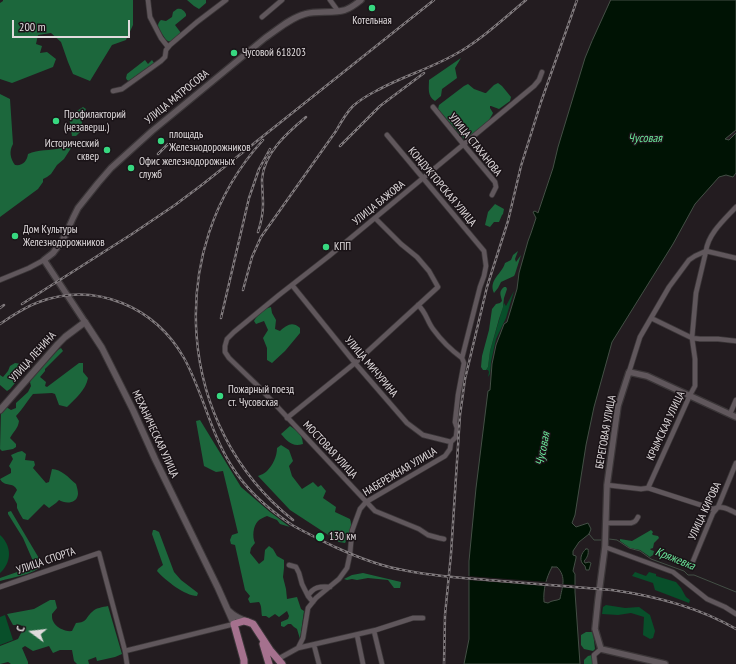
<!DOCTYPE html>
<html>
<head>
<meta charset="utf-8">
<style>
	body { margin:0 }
	#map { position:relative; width:736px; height:664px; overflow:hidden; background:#231c20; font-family:"PT Sans Narrow",sans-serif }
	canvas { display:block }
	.north { position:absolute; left:12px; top:612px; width:40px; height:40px; -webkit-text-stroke:3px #1a1317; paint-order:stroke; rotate:285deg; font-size:11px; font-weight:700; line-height:16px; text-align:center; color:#e0dbdd }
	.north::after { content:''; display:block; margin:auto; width:14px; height:18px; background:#e0dbdd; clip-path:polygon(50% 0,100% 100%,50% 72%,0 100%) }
	.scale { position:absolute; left:12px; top:20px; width:118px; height:18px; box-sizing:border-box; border:2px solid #e0dbdd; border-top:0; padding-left:5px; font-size:12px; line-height:14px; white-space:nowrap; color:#e0dbdd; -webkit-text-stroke:3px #1a1317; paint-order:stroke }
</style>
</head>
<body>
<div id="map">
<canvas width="736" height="664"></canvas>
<div class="north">С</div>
<div class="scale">200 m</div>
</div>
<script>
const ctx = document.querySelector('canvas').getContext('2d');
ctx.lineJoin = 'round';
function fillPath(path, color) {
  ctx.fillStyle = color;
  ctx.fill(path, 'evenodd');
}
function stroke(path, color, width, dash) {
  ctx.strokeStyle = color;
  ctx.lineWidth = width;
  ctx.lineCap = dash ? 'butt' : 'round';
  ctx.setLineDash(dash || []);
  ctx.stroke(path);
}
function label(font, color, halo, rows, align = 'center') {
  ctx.font = font + ' "PT Sans Narrow",sans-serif';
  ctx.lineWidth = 3;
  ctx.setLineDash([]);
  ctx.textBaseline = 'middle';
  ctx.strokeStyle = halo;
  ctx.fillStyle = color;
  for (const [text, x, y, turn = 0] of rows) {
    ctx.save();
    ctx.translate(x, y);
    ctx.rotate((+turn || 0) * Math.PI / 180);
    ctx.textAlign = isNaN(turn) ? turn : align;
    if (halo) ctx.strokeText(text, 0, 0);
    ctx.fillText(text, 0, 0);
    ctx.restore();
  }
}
fillPath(new Path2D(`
	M 514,291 L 506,318 L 496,339 L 491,362 L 490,374 L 488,377 L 489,372 L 488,370 L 483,370 L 486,370 L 488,367 L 490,351 L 504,303 L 506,306 Z
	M 0,535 C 12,546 12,562 0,573 Z
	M 635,572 L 646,576 L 649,572 L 656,574 L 656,576 L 676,582 L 681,588 L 686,597 L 690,600 L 689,603 L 655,590 L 653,583 L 632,576 Z
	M 606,605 L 625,608 L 639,607 L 650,615 L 655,631 L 653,638 L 650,639 L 643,635 L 644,617 L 631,613 L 618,615 L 602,614 L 603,607 Z
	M 5,615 L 13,640 L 0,645 L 0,617 Z`), '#084f2a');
fillPath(new Path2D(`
	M 3,0 L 133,0 L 133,25 L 126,40 L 112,45 L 90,81 L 73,74 L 68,62 L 61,42 L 51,33 L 38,35 L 36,44 L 42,46 L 40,53 L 47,52 L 56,59 L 53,67 L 12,83 L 0,79 L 0,3 L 3,1 Z
	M 187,0 L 206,0 L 206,3 L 199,9 L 194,6 Z
	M 177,9 C 181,8 184,10 186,14 L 186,16 L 175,25 L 181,33 L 171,41 C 170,41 169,42 168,41 C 165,40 159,29 158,26 C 158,23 159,22 161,20 L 166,21 L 172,17 L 173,12 Z
	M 461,58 L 455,68 L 457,78 L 442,89 L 441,96 L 435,101 C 427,96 429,88 429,80 Z
	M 145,60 L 148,64 L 152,60 L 154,63 L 129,81 L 127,80 L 126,78 L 127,74 Z
	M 498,83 L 502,86 L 511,97 L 510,101 L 499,109 L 491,106 L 490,106 L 490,108 L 493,113 L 492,115 L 489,120 L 468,139 L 464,139 L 438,109 L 439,105 L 464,86 L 468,84 L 474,89 L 485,93 L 486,93 L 494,85 Z
	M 0,94 L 10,99 L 13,144 C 9,151 10,158 15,165 C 23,166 27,161 28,154 C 38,149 50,151 61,148 C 66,147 70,143 75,142 L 64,159 L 57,165 L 51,174 L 47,177 L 43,179 L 43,182 L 38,189 L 0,217 Z
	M 83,107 L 86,109 L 82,117 L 82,130 L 76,136 L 72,136 L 69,117 L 72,114 Z
	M 495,204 L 504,209 L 503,214 L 502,215 L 499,222 L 494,222 L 490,227 L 485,225 L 488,212 Z
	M 518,251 L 515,259 L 516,262 L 521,255 L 515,274 L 514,276 L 501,282 L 498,288 L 494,293 C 488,280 502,274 505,263 L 511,260 L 513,255 Z
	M 504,287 L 506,287 L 507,289 L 504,298 L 503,307 L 499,319 L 490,351 L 488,367 L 486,370 L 483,370 L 481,367 L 482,356 L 489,330 L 492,309 L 496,304 L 500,303 L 502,301 C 501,295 498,292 504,287 Z
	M 271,307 L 272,313 L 276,320 L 275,329 L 280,331 C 287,325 292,321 300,328 L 300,333 L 285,351 L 272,363 L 267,360 L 267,348 L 263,338 L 268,330 L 264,321 L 256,324 L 254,321 C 257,315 265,308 271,307 Z
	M 61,348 L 63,351 L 45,369 L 45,371 L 40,377 L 46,382 L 45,386 L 47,387 L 79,363 L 83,363 L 83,372 L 88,378 C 86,390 75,399 67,407 L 59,405 L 55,394 L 52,393 L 33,394 C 27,401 23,409 16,416 L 19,421 C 18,429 13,432 10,438 L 16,444 L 16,447 L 13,449 L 2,451 L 0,449 L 1,411 L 6,407 L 11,410 L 16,408 L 16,403 L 28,392 L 31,386 L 30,382 L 32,378 L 58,350 Z
	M 15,363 L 21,364 L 25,367 L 25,371 L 10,389 L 7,391 L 0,385 L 0,375 L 3,377 L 8,371 L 10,366 Z
	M 200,420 L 241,487 L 270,512 L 290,527 L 280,524 L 277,520 L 267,516 C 264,517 260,519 258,521 C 253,526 252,537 255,543 L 251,548 L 250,553 L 259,564 L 264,560 L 265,550 L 269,546 L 273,549 L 277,556 L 284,560 L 284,568 L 283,577 L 286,589 L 287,599 L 297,597 L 301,609 L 304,611 L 300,639 L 297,629 L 294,627 L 291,624 L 288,624 L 284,627 L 281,626 L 281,622 L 288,619 L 289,616 L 287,611 L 279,617 L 275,614 L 269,618 L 266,616 L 262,616 C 261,611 262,606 259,602 L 250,603 L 248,599 L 250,596 L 245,590 L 235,545 L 231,544 L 230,540 L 232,535 L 238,533 L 223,471 L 216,472 L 204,466 L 196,421 Z
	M 290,426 C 298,432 302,433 303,444 C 292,447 288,442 281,434 Z
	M 281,445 L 289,450 L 293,461 L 289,466 L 292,476 L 302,489 L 313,482 L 318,487 L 321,485 L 326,491 L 323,498 L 336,507 L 335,512 L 350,519 C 353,526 349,536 345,543 L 339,542 L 290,510 L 258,476 C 261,475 265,473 267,471 C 273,465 277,456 277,448 Z
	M 22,451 L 26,454 L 25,460 L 34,461 L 35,465 L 33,468 L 46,483 L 49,482 L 52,469 C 61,469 69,478 76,484 C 77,487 78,491 78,494 C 77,504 65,504 59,500 L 56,503 L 49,508 L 44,504 L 28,520 L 23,519 L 20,514 L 17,508 L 17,504 L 13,497 L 17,490 C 13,481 5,488 0,479 L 11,473 L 11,469 L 9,466 L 13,459 L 11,455 L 18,452 Z
	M 11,511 L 43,565 C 32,575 14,577 0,581 L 0,578 L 20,571 L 32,565 L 33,561 L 23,538 L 8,514 L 8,512 Z
	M 153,530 L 155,530 L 159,532 L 174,572 L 181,580 L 198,593 L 197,596 C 185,596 165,580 157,571 L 158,569 L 163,565 L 152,534 Z
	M 651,530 L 653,532 L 652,534 L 653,535 L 658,536 L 659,538 L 654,543 L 653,548 L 650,549 L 651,550 L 654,551 L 653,555 L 650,557 L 640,550 L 630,548 L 620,541 L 620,539 L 632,541 Z
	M 363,573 L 401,582 L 400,588 L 394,588 L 388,580 L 368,578 L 357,580 L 352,579 L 347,580 L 344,579 L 352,575 Z
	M 50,600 L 55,600 L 57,608 L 52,614 C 52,617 52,619 53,621 C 56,628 66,632 72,631 L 76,623 C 88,622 85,618 92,612 C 95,608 103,607 108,606 L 122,654 L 115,657 L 97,661 L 96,657 L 88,660 L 89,664 L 77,664 L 74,661 L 72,650 L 60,650 L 53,653 L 49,646 L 33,651 L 25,646 L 22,648 L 28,662 L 28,664 L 11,664 L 8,662 L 0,664 L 0,646 L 18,639 L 24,627 L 20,625 L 13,625 L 7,614 L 34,609 Z
	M 586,632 L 593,632 L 595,649 L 593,651 L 584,649 L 581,645 L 581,635 Z
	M 592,655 L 592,664 L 584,664 L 584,660 L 588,656 Z`), '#1c673c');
const water = new Path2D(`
	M 611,0 L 736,0 L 736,130 L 725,139 L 729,140 L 736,133 L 736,173 L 733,177 L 726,175 L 719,177 L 695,204 L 673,244 L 612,342 L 594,407 L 586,445 L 575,515 L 572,523 L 576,527 L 588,523 L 591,529 L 589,534 L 579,542 L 573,551 L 573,555 L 576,556 L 576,558 L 573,571 L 575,574 L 575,592 L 580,664 L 464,664 L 469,639 L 469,561 L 476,488 L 488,391 L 490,390 L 492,364 L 496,345 L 504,324 L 507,322 L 517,289 L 519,273 L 528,241 L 531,233 L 536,218 L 533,212 L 535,211 L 538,213 L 553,168 L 558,147 L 585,58 L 592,41 ZM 552,567 L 557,567 C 567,577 562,587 560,599 C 556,601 552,600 548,603 L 544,602 C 543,590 546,578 552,567 Z
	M 586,549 L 588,549 C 589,554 587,558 584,561 L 585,563 L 589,562 L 591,563 L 589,570 L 586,570 L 585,566 C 578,561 581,553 586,549 Z`);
fillPath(water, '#001304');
stroke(water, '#434f45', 1);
fillPath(new Path2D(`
	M 467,576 L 548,582 L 547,586 L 467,580 Z
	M 562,584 L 578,585 L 577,589 L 561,587 Z`), '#231c20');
stroke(new Path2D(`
	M 589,534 L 594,540 L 601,540
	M 609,539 L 617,540 L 629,548 L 640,551 L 651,559 L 684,571 L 688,575 L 694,575 L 736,592`), '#434f45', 1);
const minor = new Path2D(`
	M 148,0 L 150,17 L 161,38 L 168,47
	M 330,0 L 338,11
	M 262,17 L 282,0
	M 113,91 L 122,89 L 161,61 L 165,57 L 166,50 L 170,45 L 197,22 L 226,0
	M 433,107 L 464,145 L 495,182 L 496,187 L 492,195
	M 0,280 L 29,268 L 44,260
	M 292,285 L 355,363 L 407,423 L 423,435 L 451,442
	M 418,305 C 426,312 427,321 433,329 C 441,340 451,350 462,358
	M 651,318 L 692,338 L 700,339 L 718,339 L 736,341
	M 629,372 L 640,337 L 669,287 L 689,260 L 695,256 L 706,251 C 708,234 724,220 736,207
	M 730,414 L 736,400
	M 287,418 L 355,363 L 438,287 L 429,271 L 417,257 L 401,244 L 375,218
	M 607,485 L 641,489 L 648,488 L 713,509 C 722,505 728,509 736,513
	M 648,488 L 690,395 L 695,386 L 695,359 L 692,338 L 696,293 L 706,251 L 736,258
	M 606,523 L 631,523 C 635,522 636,521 638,517
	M 444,539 L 439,538 L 428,535 L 419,529 L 375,511 L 257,385 L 229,358 L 225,352 L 225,346 L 227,339 L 234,332 L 279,295 L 329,256 L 534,86 L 539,80 L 542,72
	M 605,547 L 673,572 L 707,599 L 725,607 L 736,614
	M 289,565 L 296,567 L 299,573 L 302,584 L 308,596
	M 691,566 L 713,513 L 718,507 L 736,463
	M 0,587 L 99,553 L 125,651 L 127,664
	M 313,602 L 308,596 C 313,587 320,586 330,587
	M 374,631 L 382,664
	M 357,635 L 363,664
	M 314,645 L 319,664
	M 298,648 L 303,638 L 308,608 L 316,598 L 339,579 L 347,568 L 350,554 L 352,531 L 360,509 L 366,502 L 445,456 L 450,449 L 451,442 L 456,437 L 457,428 L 455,422 L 458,395 L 464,363 L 462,358 L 480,287 L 484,276 L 486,266 L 484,251 L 387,135
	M 125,651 L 234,624
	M 278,659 L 298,648 L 376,630 L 413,618 L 423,618
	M 595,664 L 594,655 L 601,649`);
const tertiary = new Path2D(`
	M 85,322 L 44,260 L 53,253 L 59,245 L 65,236 L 73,218 L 78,208 L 98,183 L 111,168 L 152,131 L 265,38 C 277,30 290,18 305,14 C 318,10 332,14 345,10 C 351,8 356,4 361,0
	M 665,664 L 601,649 L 595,629 L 598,600 L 605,547 L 607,485 L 618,406 L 629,372 L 647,376 L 736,417`);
const secondary = new Path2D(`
	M 0,410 L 58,344 L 65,337 L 85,322 L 102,348 L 133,410 L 155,459 L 218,588 L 234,624
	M 229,611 C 234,616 240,619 247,621`);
const primary = new Path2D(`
	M 263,644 L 269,664
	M 244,664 L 244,660 L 234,624 L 244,621 L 248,622 L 253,624 L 270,650 L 282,664`);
stroke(minor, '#3b3638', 6);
stroke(tertiary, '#3b3638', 8);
stroke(secondary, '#3b3638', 8);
stroke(primary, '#3b3638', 9);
stroke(minor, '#60575c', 4.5);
stroke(tertiary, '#60575c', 5.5);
stroke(secondary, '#60575c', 6);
stroke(primary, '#a5718e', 7);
const rail = new Path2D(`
	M 263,140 C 163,250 176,427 293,520
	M 340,146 L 380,106 L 424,73
	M 158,154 L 168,144
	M 258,232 C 261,223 263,214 263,204 C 263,196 262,188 262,179 C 264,153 287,133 306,117
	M 243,290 L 252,257 L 261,237 L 336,131 C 341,122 346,113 353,106 C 360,100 368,95 376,91 C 401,77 429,69 454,55 C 480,41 503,19 526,0
	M 22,304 L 132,234 L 175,205 L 203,184 L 434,0
	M 0,308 L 4,305
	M 221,318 L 249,198 L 259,169 L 270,149
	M 0,324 C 13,315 25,307 39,302 C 96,281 155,307 184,358 C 203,392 210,432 231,465 C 246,490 268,509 292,525 C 306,533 321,540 335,547 C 357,557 379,566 403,570 C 435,577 468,578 500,581 C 537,584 575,587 612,590 C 656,596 698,607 736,629
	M 444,664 L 445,615 L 451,554 L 460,415 L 465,379 L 487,287 L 508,221 L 521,166 L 541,102 L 577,0`);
stroke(rail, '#817b7e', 2.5);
stroke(rail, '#1a1317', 1, [3]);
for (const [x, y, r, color] of [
	[372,8,4,"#37d880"],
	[234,53,4,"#37d880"],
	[56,121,4,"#37d880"],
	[161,141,4,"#37d880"],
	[107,150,4,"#37d880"],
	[131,168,4,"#37d880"],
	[15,236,4,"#37d880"],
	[326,247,4,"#37d880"],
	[220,396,4,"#37d880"],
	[320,537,5,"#37d880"]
]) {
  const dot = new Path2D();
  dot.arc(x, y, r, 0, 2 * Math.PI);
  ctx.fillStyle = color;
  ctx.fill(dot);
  stroke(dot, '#1a1317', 1.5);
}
label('11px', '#e0dbdd', '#1a1317', [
	["Котельная",372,21,"center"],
	["Чусовой 618203",242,53],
	["Профилакторий",64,115],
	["(незаверш.)",64,128],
	["площадь",169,135],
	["Железнодорожников",169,148],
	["Исторический",99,144,"right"],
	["сквер",99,157,"right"],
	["Офис железнодорожных",139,162],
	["служб",139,175],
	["Дом Культуры",23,230],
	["Железнодорожников",23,243],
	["КПП",334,247],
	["Пожарный поезд",228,390],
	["ст. Чусовская",228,403],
	["130 км",329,537]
], 'left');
label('11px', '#e0dbdd', '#1a1317', [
	["УЛИЦА МАТРОСОВА",177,97,-39],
	["УЛИЦА СТАХАНОВА",475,145,51],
	["КОНДУКТОРСКАЯ УЛИЦА",442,187,50],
	["УЛИЦА БАЖОВА",379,203,-39],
	["УЛИЦА ЛЕНИНА",33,357,-48],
	["УЛИЦА МИЧУРИНА",371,367,50],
	["КРЫМСКАЯ УЛИЦА",666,426,-65],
	["БЕРЕГОВАЯ УЛИЦА",606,432,-80],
	["МЕХАНИЧЕСКАЯ УЛИЦА",155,434,65],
	["МОСТОВАЯ УЛИЦА",330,450,47],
	["НАБЕРЕЖНАЯ УЛИЦА",400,472,-31],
	["УЛИЦА КИРОВА",705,511,-65],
	["УЛИЦА СПОРТА",46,561,-19]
]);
label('italic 12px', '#69e498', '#1a1317', [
	["Чусовая",645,139],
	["Чусовая",543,449,-79],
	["Кряжевка",675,559,22]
]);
</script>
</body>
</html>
